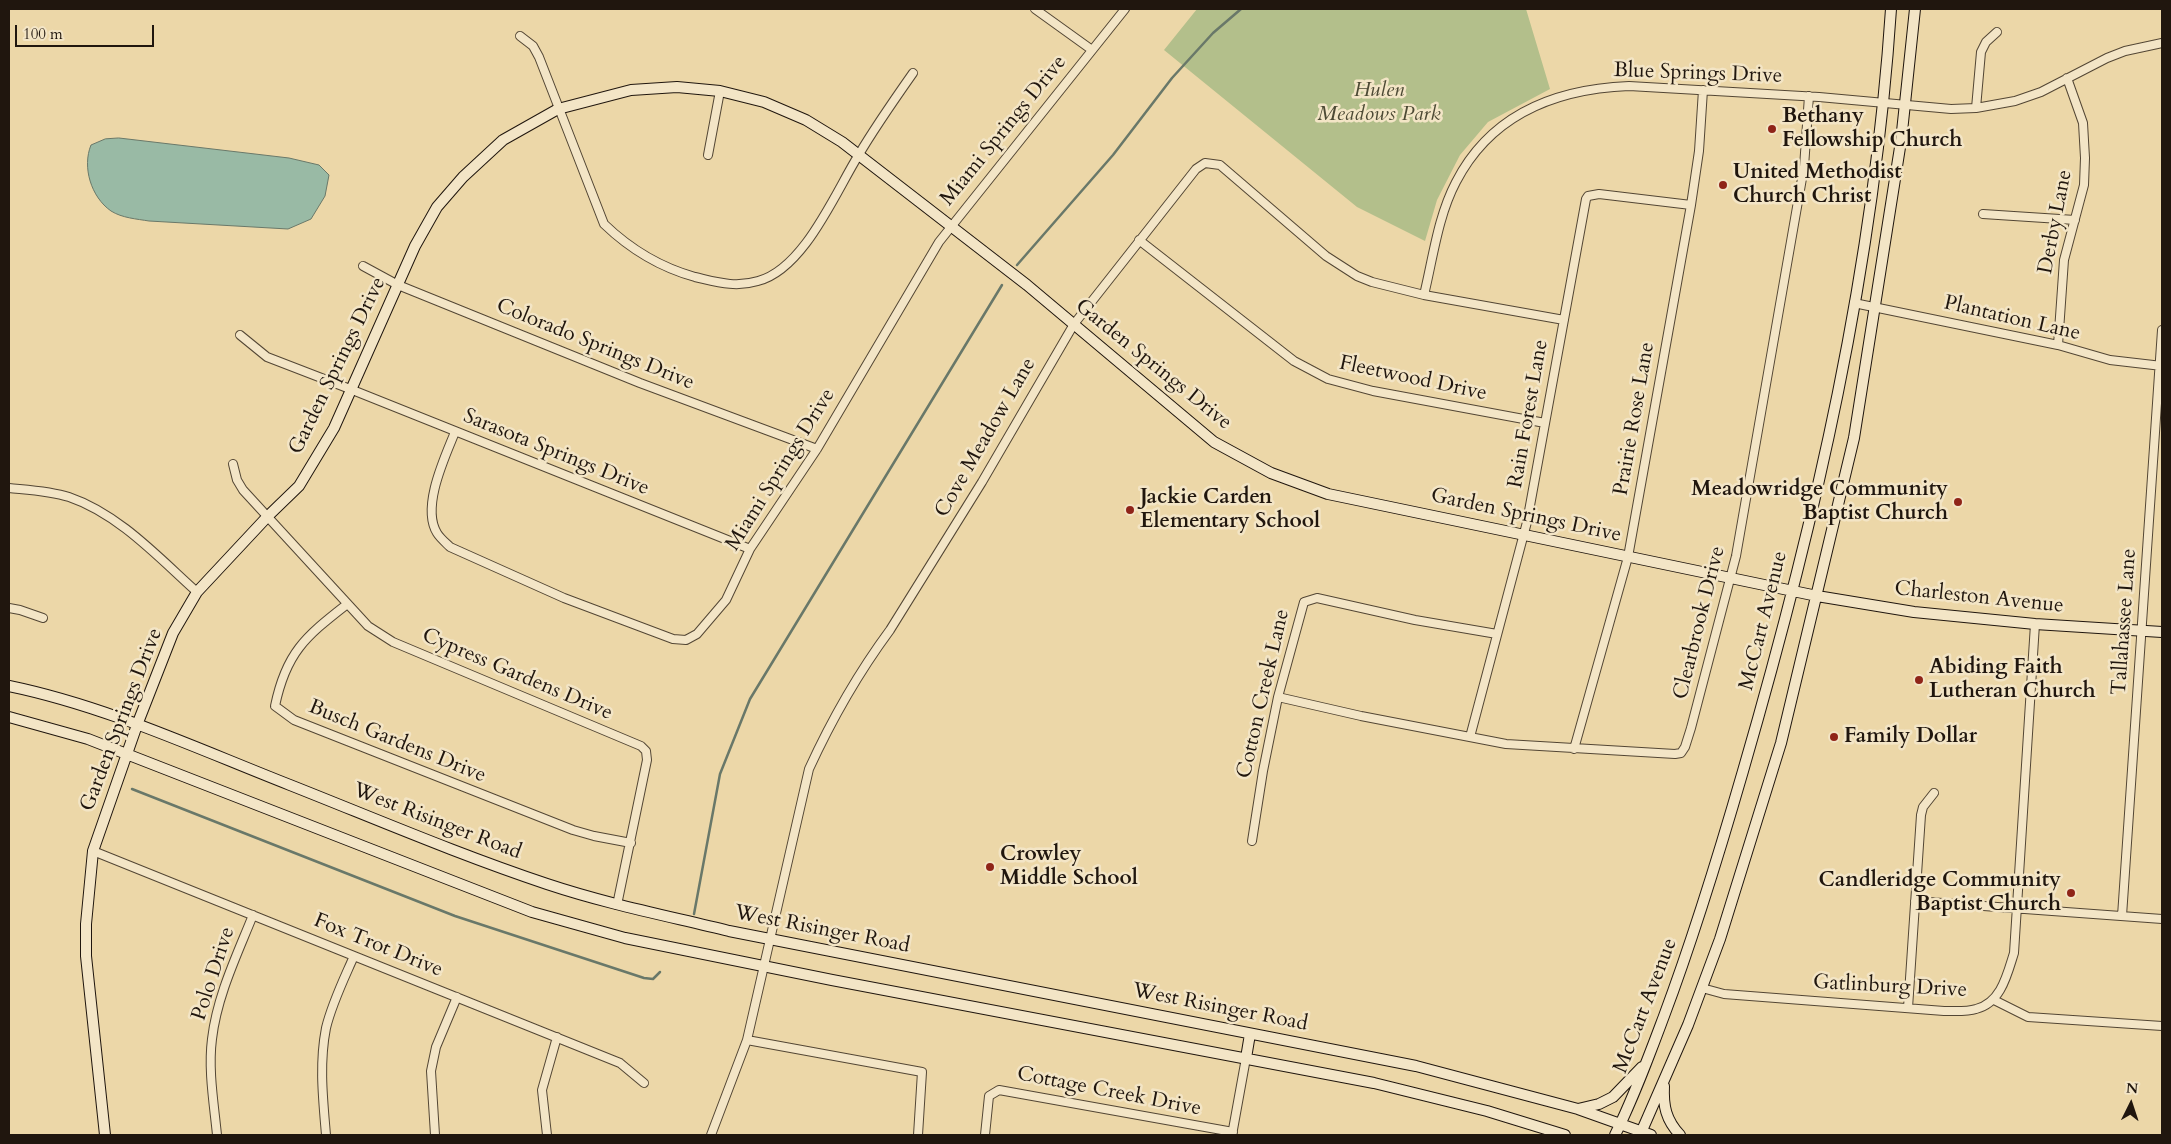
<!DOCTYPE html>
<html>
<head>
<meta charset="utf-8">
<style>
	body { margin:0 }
	#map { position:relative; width:2171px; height:1144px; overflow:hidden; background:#ecd7a8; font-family:Cardo,serif }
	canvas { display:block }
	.frame { position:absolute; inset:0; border:10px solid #20160e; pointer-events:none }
	.north { position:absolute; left:2106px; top:1079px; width:50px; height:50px; -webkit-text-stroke:4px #f3e5c6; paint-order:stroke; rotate:4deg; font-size:14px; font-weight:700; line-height:20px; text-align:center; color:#20160e }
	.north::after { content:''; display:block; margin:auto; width:18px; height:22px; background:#20160e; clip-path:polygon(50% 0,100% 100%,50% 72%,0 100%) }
	.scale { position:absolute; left:15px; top:25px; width:139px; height:22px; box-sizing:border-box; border:2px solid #20160e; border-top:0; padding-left:6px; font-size:15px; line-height:18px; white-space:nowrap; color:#20160e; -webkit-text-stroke:4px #f3e5c6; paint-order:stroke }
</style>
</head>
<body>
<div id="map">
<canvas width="2171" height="1144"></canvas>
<div class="frame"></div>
<div class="north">N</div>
<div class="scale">100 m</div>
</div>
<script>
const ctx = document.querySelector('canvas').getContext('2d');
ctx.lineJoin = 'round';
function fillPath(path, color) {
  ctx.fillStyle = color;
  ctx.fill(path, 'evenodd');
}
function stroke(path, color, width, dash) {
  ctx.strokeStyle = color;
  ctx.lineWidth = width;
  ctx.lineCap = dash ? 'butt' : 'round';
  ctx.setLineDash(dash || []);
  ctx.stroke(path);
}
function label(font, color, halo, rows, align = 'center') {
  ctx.font = font + ' Cardo,serif';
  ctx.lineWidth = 5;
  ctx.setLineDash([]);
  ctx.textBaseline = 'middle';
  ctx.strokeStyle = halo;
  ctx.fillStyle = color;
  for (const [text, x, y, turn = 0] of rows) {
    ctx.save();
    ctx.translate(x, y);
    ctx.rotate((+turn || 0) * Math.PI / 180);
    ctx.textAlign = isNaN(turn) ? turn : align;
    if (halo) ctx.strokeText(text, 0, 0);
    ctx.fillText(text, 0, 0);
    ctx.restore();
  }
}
fillPath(new Path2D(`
	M 1197,9 L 1526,9 L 1550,89 L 1488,122 L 1460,155 L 1437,200 L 1425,241 L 1357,207 L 1164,50 Z`), '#b3bf8b');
const water = new Path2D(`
	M 119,138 L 289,158 L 319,165 L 329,175 L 325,196 L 311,219 L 288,229 L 149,221 C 137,219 122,218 111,211 C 91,197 82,167 91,145 L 105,139 Z`);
fillPath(water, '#99baa5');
stroke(water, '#697869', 1);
stroke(new Path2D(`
	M 1017,265 L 1113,155 L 1172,78 L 1213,33 L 1241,9
	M 132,789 L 455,916 L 644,978 L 653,979 L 660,972
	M 694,914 L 720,774 L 750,699 L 1002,285`), '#697869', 2.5);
const street = new Path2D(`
	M 1035,9 L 1092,50
	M 520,36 L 533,46 L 539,57 L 604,224 C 630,249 659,267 695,277 C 717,282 735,288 758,281 C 804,269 835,193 858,156 C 875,127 894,100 913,73
	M 1976,108 L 1981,52 L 1986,42 L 1997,32
	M 708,155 L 720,91
	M 1983,214 L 2075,220
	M 1139,240 L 1294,361 L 1328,379 L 1373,391 L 1545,423
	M 363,266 L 398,285 L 640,383 L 817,449
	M 1424,295 C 1433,258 1438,216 1456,182 C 1491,114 1555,89 1629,86 L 1819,97 L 1951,109 L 1976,108 L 2015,101 L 2041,92 L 2107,58 L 2125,51 L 2162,43
	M 1854,303 L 2058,345 L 2110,360 L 2162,366
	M 240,335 L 267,357 L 350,389 L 750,549
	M 2058,345 L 2064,260 L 2084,185 L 2085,158 L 2083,123 L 2067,78
	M 455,432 C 445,457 421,507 437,533 C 440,538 446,543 450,547 L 564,598 L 673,639 L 686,640 L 697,634 L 726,600 L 750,549 L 817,449 L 939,242 L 1125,9
	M 233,464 L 237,480 L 243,490 L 368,626 L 393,642 L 641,746 L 646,751 L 647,760 L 617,905
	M 9,488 C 29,490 50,491 69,497 C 119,514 159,558 197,592
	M 346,605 C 305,637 286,653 275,706 L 294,720 L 573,830 L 594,836 L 631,843
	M 9,608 L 20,610 L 43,618
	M 1278,697 L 1361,716 L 1506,744 L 1675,754 L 1681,753 L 1685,747 L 1691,728 L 1736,556 L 1804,167 L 1809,96
	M 1470,737 L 1527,522 L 1586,199 L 1588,196 L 1599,194 L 1691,205
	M 1574,749 L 1628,557 L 1691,205 L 1699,151 L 1703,90
	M 1252,841 L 1263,771 L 1278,697 L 1304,602 L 1317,598 L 1415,620 L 1497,634
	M 93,851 L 620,1063 L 644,1083
	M 1915,901 L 2162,919
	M 2122,916 L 2162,330
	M 1702,988 L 1724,994 L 1944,1011 C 1954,1011 1967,1012 1976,1009 C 2001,1003 2007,975 2014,953 L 2035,624
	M 1994,1000 L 2028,1017 L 2162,1026
	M 1908,1008 L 1921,815 L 1923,807 L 1934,793
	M 747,1040 L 922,1072 L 918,1135
	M 217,1135 C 214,1104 208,1070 212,1039 C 217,996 237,955 253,915
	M 326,1135 C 323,1099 319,1064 326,1028 C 332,1003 344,979 354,956
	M 435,1135 L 431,1071 L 436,1047 L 457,997
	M 547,1135 L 542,1090 L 557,1037
	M 711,1135 L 747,1040 L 809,769 C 831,721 859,672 890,630 L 982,482 L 1074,324 L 1196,169 L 1205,163 L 1220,165 L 1326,256 L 1357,276 L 1372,282 L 1424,295 L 1564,320
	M 985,1135 L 989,1096 L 999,1090 L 1233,1132
	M 1232,1135 L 1246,1058`);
const secondary = new Path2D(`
	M 9,686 C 106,706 198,749 290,785 C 376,819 460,855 547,884 C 607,904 668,916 729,931 L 1416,1066 L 1578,1109 L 1651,1135
	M 9,717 L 88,739 L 532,912 L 625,938 L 832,980 L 1374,1083 L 1487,1111 L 1565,1135
	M 1246,1058 L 1250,1034
	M 1664,1086 C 1663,1106 1666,1120 1680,1135
	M 1578,1109 L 1599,1104 L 1613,1097 L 1642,1067
	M 105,1135 L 86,956 L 86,924 L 93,851 L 137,725 L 173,633 L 197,592 L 268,516 L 299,486 L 334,428 L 415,246 L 437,207 L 463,177 L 503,140 L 558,109 L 631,90 L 677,87 L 720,91 L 764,102 L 806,120 L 842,142 L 1027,285 L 1214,442 L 1271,473 L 1328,494 L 1817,596 L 1914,612 L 2035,624 L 2162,632
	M 1615,1135 C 1634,1097 1649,1056 1664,1016 C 1694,936 1719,854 1743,771 C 1815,523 1874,268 1891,9
	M 1640,1135 L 1688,1025 L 1720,939 L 1781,743 L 1854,438 L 1901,141 L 1915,9`);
stroke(street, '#534634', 10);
stroke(secondary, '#20160e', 12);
stroke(street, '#f3e5c6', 8);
stroke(secondary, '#f3e5c6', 10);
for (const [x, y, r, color] of [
	[1772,129,5,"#8f2418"],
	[1723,185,5,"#8f2418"],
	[1958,502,5,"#8f2418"],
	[1130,510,5,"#8f2418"],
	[1919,680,5,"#8f2418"],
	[1834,737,5,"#8f2418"],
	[990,867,5,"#8f2418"],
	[2071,893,5,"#8f2418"]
]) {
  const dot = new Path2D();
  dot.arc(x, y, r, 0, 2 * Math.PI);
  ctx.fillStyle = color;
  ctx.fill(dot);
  stroke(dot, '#f3e5c6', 2);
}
label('21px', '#20160e', '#f3e5c6', [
	["Blue Springs Drive",1698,74,2],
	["Miami Springs Drive",1004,131,-51],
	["Derby Lane",2056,222,-79],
	["Plantation Lane",2012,319,13],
	["Colorado Springs Drive",595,345,22],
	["Garden Springs Drive",1153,365,39],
	["Garden Springs Drive",338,366,-64],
	["Fleetwood Drive",1413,379,12],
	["Rain Forest Lane",1529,414,-80],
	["Prairie Rose Lane",1635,419,-80],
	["Cove Meadow Lane",986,438,-60],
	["Sarasota Springs Drive",556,453,22],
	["Miami Springs Drive",781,470,-58],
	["Garden Springs Drive",1526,516,12],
	["Charleston Avenue",1979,598,6],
	["McCart Avenue",1764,621,-76],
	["Tallahassee Lane",2125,622,-86],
	["Clearbrook Drive",1700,623,-76],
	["Cypress Gardens Drive",517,675,23],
	["Cotton Creek Lane",1264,694,-77],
	["Garden Springs Drive",122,720,-69],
	["Busch Gardens Drive",397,742,22],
	["West Risinger Road",437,822,21],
	["West Risinger Road",822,930,11],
	["Fox Trot Drive",378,946,22],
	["Polo Drive",214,974,-72],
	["Gatlinburg Drive",1890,987,3],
	["McCart Avenue",1646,1006,-69],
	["West Risinger Road",1220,1008,11],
	["Cottage Creek Drive",1109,1092,11]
]);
label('italic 21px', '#4c4934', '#f3e5c6', [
	["Hulen",1379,91],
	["Meadows Park",1379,115]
]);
label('bold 21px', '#20160e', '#f3e5c6', [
	["Bethany",1782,117],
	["Fellowship Church",1782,141],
	["United Methodist",1733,173],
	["Church Christ",1733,197],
	["Meadowridge Community",1948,490,"right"],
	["Baptist Church",1948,514,"right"],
	["Jackie Carden",1140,498],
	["Elementary School",1140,522],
	["Abiding Faith",1929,668],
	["Lutheran Church",1929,692],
	["Family Dollar",1844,737],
	["Crowley",1000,855],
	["Middle School",1000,879],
	["Candleridge Community",2061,881,"right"],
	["Baptist Church",2061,905,"right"]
], 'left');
</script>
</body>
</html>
